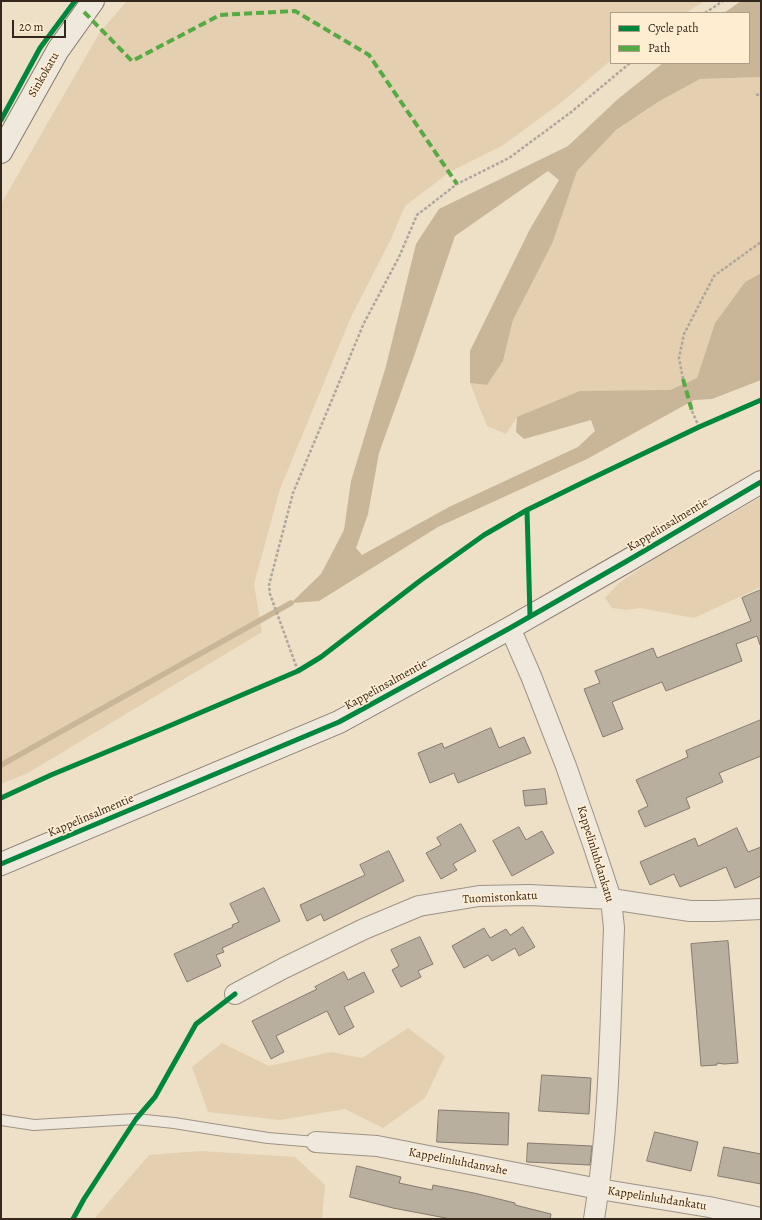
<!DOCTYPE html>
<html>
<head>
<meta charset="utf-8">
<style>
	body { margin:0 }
	#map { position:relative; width:762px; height:1220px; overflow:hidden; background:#eedfc7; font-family:Alegreya,serif }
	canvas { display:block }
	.frame { position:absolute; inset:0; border:2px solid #34271d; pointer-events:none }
	.legend { position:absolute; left:610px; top:12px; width:140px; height:52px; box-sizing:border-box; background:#feedd1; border:1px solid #ad9e89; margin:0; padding:5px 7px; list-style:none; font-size:12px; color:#34271d }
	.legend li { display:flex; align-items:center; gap:8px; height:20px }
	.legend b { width:20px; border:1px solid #ad9e89 }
	.scale { position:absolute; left:12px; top:20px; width:54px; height:18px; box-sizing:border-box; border:2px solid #34271d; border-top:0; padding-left:5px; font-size:12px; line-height:14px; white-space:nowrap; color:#34271d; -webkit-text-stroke:3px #feedd1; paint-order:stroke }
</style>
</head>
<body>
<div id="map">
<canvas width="762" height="1220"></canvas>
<div class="frame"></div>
<ul class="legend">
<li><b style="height:5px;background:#00873e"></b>Cycle path</li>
<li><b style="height:5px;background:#54aa43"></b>Path</li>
</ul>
<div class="scale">20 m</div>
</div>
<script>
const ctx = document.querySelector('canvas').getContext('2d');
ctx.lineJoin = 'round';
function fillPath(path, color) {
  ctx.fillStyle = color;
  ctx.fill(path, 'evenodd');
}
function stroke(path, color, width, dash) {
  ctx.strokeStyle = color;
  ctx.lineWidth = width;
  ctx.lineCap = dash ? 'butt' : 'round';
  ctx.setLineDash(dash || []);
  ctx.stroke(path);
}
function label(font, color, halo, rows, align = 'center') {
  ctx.font = font + ' Alegreya,serif';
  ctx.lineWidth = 3.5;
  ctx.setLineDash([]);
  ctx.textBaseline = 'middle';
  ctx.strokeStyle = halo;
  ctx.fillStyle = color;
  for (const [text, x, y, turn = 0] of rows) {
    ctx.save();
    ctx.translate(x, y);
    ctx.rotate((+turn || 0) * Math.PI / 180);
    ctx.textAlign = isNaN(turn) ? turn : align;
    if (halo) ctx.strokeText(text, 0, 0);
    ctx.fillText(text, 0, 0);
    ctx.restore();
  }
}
fillPath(new Path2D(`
	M 127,1 L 705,1 L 685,13 L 611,13 L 611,60 L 562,102 L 502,146 L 450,172 L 405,206 L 391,239 L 351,317 L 280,489 L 254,584 L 262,632 L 28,773 L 1,784 L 1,204 L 100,32 Z
	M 761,77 L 761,273 L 745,282 L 715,323 L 697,378 L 670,390 L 655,391 L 517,417 L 506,434 L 487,426 L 470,383 L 487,385 L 503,361 L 513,320 L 552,244 L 576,171 L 616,130 L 658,102 L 700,79 Z
	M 761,497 L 761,587 L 694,618 L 640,608 L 627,610 L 612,608 L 605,598 L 619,583 L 659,556 Z
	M 408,1028 L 445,1056 L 425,1098 L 383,1128 L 345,1109 L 280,1120 L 208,1112 L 192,1067 L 222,1043 L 269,1066 L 331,1052 L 362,1058 Z
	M 201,1151 L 295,1157 L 325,1185 L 322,1219 L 94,1219 L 149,1155 Z`), '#e4d0b0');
fillPath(new Path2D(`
	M 741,1 L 761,1 L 761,77 L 700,79 L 658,102 L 616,130 L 577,171 L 552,244 L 513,320 L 503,361 L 487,385 L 470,383 L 470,351 L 530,229 L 559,180 L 548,171 L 455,236 L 414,356 L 379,453 L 368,514 L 356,548 L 362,555 L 449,507 L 578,447 L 595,431 L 591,420 L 524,439 L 516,432 L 517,417 L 580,391 L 670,390 L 697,378 L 715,323 L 745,282 L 761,273 L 761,380 L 712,399 L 694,400 L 587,459 L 438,527 L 319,601 L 291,603 L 321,574 L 344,530 L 351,481 L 386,366 L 416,244 L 439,209 L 568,146 L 618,99 L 663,63 L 749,63 L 749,13 L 724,13 Z`), '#c9b597');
stroke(new Path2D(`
	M 1,765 L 291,603`), '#c9b597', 5.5);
const building = new Path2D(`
	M 761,590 L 761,645 L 760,645 L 757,636 L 736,644 L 742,661 L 666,691 L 662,682 L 612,702 L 623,729 L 603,737 L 584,689 L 600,683 L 595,671 L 653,648 L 657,658 L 751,621 L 742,598 Z
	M 761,720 L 761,756 L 719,773 L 723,782 L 686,798 L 690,808 L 645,827 L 638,811 L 648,806 L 636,780 L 688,757 L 686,751 Z
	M 491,728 L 499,748 L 524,737 L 531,753 L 458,783 L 454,773 L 430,783 L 418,753 L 442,743 L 444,748 Z
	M 545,789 L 547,804 L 525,806 L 523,791 Z
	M 461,824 L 476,851 L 453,864 L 457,870 L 441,879 L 426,853 L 441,845 L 437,838 Z
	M 519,827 L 526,840 L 542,831 L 554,853 L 512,876 L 493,841 Z
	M 737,828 L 748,852 L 761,847 L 761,876 L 735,888 L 726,867 L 680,887 L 674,874 L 650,885 L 640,862 L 695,838 L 698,846 Z
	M 389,851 L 404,881 L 324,921 L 321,914 L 307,921 L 300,905 L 365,875 L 360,865 Z
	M 264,888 L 280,921 L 222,948 L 224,952 L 216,955 L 221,966 L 187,982 L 174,954 L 233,927 L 232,925 L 239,922 L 230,904 Z
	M 523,927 L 535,947 L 519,956 L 515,948 L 492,961 L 488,955 L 464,968 L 452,946 L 484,928 L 490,938 L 506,929 L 510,935 Z
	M 420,937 L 433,964 L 418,971 L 421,977 L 401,987 L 392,970 L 399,966 L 391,950 Z
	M 728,941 L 738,1063 L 724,1064 L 717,1063 L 717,1065 L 701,1066 L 691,944 Z
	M 344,972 L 348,980 L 364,972 L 374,992 L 344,1007 L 354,1027 L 339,1035 L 327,1011 L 276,1036 L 284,1052 L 271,1059 L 252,1021 L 317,989 L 315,987 Z
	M 542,1075 L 591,1078 L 589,1114 L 539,1111 Z
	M 439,1110 L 509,1113 L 508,1145 L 437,1142 Z
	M 655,1132 L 698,1142 L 691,1171 L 647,1161 Z
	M 528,1143 L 592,1146 L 590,1165 L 527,1162 Z
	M 724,1147 L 761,1154 L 761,1184 L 718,1176 Z
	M 357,1166 L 401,1177 L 399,1183 L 432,1190 L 433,1185 L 474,1193 L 515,1203 L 515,1205 L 551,1214 L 550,1219 L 451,1219 L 393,1208 L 350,1197 Z`);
fillPath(building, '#b9af9e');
stroke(building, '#847a6d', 1);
const lane = new Path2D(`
	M 1,1120 L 34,1125 L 136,1119 L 174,1123 L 268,1138 L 316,1142`);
const street = new Path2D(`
	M 510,628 L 531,676 L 566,766 L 594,847 L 611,899 L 614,928 C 610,1025 610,1123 594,1219
	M 235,994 L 284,968 L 364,929 L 419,906 L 479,896 L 529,895 L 611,899 L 690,911 L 716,911 L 761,909
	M 316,1142 L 377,1146 L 599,1189 L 709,1207 L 761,1218`);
const secondary = new Path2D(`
	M 1,152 L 58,50 L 93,1
	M 1,864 L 339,722 L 510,628 L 627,561 L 761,482`);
stroke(lane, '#9d9385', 12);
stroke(street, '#9d9385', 22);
stroke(secondary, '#847a6d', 24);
stroke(new Path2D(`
	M 705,13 L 723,1
	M 756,95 L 761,94
	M 683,379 L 679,358 L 684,334 L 714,276 L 761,242
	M 692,411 L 699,427
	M 298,671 L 270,594 L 269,585 L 293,493 L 364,323 L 399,257 L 417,215 L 457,184 L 509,158 L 570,113 L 630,63`), '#ada69c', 2.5, [3, 2]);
stroke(lane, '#efe8dc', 10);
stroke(street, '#efe8dc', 20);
stroke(secondary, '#efe8dc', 22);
stroke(new Path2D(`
	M 84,12 L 132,61 L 220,15 L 295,11 L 369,55 L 457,184
	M 683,379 L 692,411`), '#54aa43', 4, [8, 4]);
stroke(new Path2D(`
	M 1,120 L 40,48 L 75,1
	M 527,510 L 530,616
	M 1,798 L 51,775 L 162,729 L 298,671 L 321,657 L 421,580 L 484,535 L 527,510 L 584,482 L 699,427 L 761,400
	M 1,864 L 339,722 L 510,628 L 627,561 L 761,482
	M 73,1219 L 84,1199 L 136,1119 L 155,1097 L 196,1024 L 235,994`), '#00873e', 5);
label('12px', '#34271d', '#feedd1', [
	["Sinkokatu",44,75,-60],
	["Kappelinsalmentie",668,525,-31],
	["Kappelinsalmentie",386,685,-29],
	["Kappelinsalmentie",91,816,-23],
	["Kappelinluhdankatu",595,854,73],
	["Tuomistonkatu",500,898,-3],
	["Kappelinluhdanvahe",458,1162,11],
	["Kappelinluhdankatu",657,1199,9]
]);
</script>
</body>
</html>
